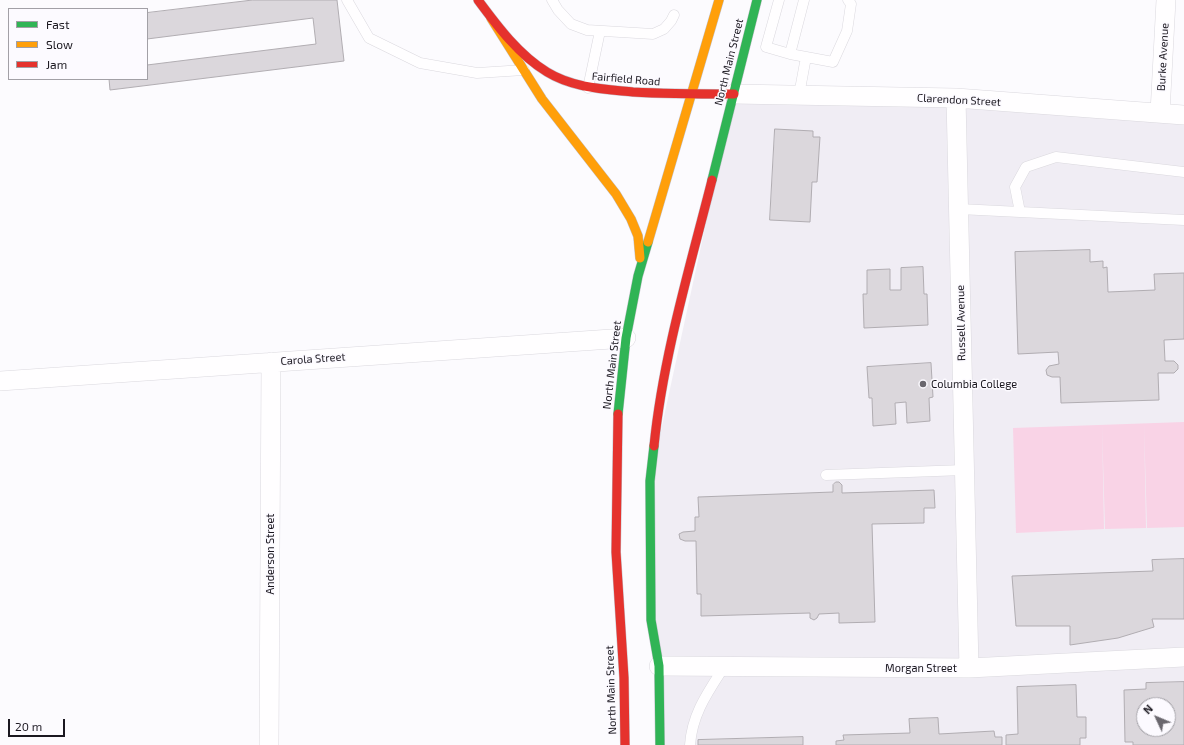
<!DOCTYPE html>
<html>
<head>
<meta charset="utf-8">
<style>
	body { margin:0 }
	#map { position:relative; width:1184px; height:745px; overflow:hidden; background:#fcfbfe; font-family:"Exo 2",sans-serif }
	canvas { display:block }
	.legend { position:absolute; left:8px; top:8px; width:140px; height:72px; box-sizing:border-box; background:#fcfaff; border:1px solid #a2a0a6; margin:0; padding:5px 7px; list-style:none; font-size:12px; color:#1b1820 }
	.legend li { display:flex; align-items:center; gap:8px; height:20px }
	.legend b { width:20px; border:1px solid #a2a0a6 }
	.north { position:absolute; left:1136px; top:697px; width:40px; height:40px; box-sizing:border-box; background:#fcfaff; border:1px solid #a2a0a6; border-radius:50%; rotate:314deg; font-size:11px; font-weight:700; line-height:16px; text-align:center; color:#1b1820 }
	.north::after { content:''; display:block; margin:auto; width:14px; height:18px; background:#6a676e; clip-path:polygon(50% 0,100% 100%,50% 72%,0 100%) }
	.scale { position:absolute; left:8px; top:719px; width:57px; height:18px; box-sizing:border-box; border:2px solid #1b1820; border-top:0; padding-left:5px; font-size:12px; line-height:14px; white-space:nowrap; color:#1b1820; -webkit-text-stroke:3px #fcfaff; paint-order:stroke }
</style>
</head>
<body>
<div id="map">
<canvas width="1184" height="745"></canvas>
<ul class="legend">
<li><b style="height:5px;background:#30b455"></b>Fast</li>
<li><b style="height:5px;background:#ff9f0a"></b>Slow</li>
<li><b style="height:5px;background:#e5322d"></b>Jam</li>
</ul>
<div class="north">N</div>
<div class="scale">20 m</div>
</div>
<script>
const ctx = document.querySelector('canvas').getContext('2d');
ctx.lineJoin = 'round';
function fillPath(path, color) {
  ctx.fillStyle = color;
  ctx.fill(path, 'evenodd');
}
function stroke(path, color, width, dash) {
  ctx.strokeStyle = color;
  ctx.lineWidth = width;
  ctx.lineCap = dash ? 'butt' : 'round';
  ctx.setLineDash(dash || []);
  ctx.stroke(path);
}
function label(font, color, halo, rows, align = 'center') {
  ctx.font = font + ' "Exo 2",sans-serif';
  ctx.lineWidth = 3;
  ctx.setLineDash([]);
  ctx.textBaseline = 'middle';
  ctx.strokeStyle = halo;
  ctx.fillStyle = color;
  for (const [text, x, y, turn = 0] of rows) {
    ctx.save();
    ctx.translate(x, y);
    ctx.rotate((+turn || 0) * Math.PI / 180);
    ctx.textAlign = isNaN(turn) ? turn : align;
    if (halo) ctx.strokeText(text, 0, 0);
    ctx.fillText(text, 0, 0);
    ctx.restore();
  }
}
fillPath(new Path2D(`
	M 734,94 L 1184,115 L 1184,745 L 660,745 L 650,481 ZM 1144,705 L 1168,705 L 1168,729 L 1144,729 Z`), '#f0edf4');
fillPath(new Path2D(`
	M 1184,422 L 1184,527 L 1147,528 L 1144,424 L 1146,528 L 1105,529 L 1102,425 L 1104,529 L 1016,533 L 1013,428 Z`), '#f9d3e6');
const building = new Path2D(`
	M 253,0 L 337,0 L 344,61 L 110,90 L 109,79 L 147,79 L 147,65 L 316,44 L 313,18 L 147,39 L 147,13 Z
	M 775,129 L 813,131 L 813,137 L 820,137 L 817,182 L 812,182 L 810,222 L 770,220 Z
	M 1090,250 L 1090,262 L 1103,261 L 1103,268 L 1107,267 L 1108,292 L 1155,290 L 1154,274 L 1184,273 L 1184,339 L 1164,340 L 1165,361 L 1174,361 L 1178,365 L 1178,369 L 1174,373 L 1158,373 L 1159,400 L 1061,403 L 1060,377 L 1052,377 L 1047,375 L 1046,370 L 1049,366 L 1059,364 L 1058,352 L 1018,354 L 1015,252 Z
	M 923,267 L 924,294 L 927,294 L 928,325 L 864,328 L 863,294 L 867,294 L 867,270 L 890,269 L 890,290 L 901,290 L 901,268 Z
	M 931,363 L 933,397 L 929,398 L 930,421 L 907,423 L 906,402 L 895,403 L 896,424 L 873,426 L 872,398 L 869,398 L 867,367 Z
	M 836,482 L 839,482 L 842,485 L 842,493 L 934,490 L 935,508 L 924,508 L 924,523 L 872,524 L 875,622 L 839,623 L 839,613 L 819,614 L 817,618 L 814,620 L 810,618 L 810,613 L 701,616 L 701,594 L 697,594 L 696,541 L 685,541 L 680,539 L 679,534 L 683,532 L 695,531 L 695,517 L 699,517 L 698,497 L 833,492 L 833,485 Z
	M 1184,559 L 1184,619 L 1152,619 L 1154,627 L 1118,638 L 1070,645 L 1070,626 L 1016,626 L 1012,576 L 1153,571 L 1152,560 Z
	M 1184,682 L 1184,745 L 1133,745 L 1133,742 L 1125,742 L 1124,690 L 1146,689 L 1146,683 ZM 1144,705 L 1168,705 L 1168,729 L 1144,729 Z
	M 1076,685 L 1077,717 L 1086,717 L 1086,738 L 1080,738 L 1080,745 L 1006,745 L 1006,735 L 1018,734 L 1017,687 Z
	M 938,718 L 939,734 L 994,731 L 995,737 L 1002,737 L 1002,745 L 836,745 L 836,741 L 844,740 L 843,735 L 910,733 L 909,719 Z
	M 803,737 L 803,745 L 698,745 L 698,740 Z`);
fillPath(building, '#dbd7dc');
stroke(building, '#b1adb2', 1);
const lane = new Path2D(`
	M 347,0 L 369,38 L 420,63 L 477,73 L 524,70
	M 552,0 L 558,10 L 571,24 L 587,30 L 653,34 L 664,29 L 671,21 L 674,15
	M 779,0 L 766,47 L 790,54
	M 804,0 L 790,54 L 833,62 L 847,31 L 851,4 L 848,0
	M 588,88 L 600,31
	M 799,95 L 806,57
	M 1184,172 L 1056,157 L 1026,167 L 1015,187 L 1020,212 L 1184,220
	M 959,209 L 1020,212
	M 826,475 L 964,470
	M 690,745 C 692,714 708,692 724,667`);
const street = new Path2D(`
	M 734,94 L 956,98 L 1184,115
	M 956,98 L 969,668
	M 1160,113 L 1166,0
	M 0,381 L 626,338
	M 659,666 L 969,668 L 1184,657
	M 269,745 L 271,362`);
const fast = new Path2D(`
	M 712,180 L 757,0
	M 618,414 L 626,338 L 638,276 L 648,242
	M 654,446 L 650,481 L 651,620 L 659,666 L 660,745`);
const slow = new Path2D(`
	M 491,18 L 542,99 L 616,194 L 631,219 L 638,236 L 640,258
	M 648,242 L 719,0`);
const jam = new Path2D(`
	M 478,0 C 498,27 519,55 547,72 C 573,88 604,89 633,92 C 667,94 700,94 734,94
	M 618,414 L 616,552 L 624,678 L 625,745
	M 654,446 C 663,356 690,267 712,180`);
stroke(lane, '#dad8de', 11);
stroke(street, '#dad8de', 20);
stroke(fast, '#c3c3cb', 10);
stroke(slow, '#c3c3cb', 10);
stroke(jam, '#c3c3cb', 10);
stroke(lane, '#fffeff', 10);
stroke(street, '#fffeff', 19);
stroke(fast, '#30b455', 9);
stroke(slow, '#ff9f0a', 9);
stroke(jam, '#e5322d', 9);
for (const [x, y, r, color] of [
	[923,384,4,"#6a676e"]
]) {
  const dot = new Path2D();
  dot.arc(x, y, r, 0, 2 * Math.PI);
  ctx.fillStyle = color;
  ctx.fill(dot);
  stroke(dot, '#fcfaff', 1.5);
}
label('11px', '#1b1820', '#fcfaff', [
	["Burke Avenue",1163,57,-87],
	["North Main Street",729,62,-76],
	["Fairfield Road",626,79,5],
	["Clarendon Street",959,100,3],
	["Russell Avenue",961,323,-91],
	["Carola Street",313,359,-4],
	["North Main Street",612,365,-83],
	["Anderson Street",270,554,-90],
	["Morgan Street",921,668],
	["North Main Street",611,690,-92]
]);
label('11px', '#1b1820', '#fcfaff', [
	["Columbia College",931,384]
], 'left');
</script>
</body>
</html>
